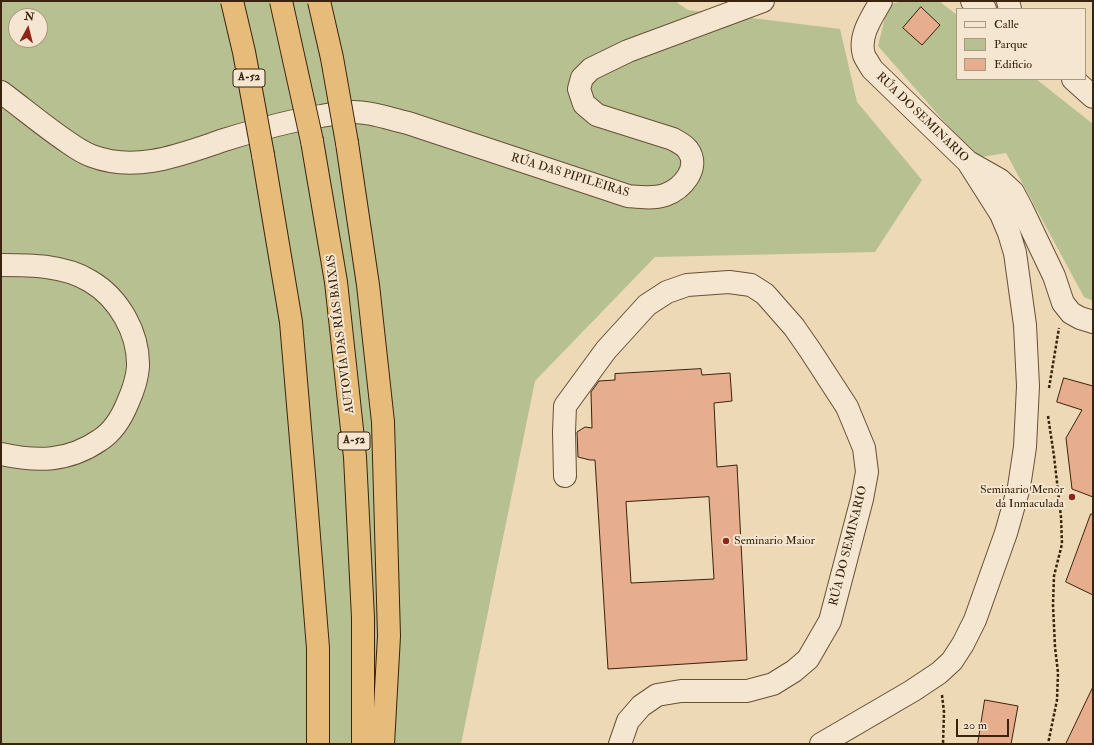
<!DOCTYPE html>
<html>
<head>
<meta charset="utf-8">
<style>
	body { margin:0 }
	#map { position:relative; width:1094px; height:745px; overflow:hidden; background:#eed9b6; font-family:"IM FELL Double Pica",serif }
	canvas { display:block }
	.frame { position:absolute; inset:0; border:2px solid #3a230c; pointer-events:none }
	.legend { position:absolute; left:956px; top:8px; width:130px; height:72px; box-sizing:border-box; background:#f4e6d0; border:1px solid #aa9882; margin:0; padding:5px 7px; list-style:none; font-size:12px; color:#3a230c }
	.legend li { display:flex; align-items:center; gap:8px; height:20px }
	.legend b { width:20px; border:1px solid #aa9882 }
	.north { position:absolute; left:8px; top:8px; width:40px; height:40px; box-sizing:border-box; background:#f4e6d0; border:1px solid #aa9882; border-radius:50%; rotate:7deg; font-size:11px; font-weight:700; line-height:16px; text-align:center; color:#3a230c }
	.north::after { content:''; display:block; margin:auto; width:14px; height:18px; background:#8f2418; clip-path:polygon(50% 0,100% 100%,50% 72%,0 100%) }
	.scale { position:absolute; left:956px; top:719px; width:53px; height:18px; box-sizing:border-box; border:2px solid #3a230c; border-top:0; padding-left:5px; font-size:12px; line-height:14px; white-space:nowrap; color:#3a230c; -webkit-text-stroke:3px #f4e6d0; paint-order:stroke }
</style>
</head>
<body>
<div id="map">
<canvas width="1094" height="745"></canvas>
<div class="frame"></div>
<ul class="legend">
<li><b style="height:5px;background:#f4e6d0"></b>Calle</li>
<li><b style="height:11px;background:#b6c090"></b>Parque</li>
<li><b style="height:11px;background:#e6ad8e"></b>Edificio</li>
</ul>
<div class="north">N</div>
<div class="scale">20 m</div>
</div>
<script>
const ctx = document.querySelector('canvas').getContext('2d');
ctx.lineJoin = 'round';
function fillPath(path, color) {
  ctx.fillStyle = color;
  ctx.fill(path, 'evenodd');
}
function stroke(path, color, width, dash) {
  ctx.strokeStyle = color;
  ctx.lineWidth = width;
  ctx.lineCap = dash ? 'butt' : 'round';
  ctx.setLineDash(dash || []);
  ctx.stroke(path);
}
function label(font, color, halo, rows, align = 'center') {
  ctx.font = font + ' "IM FELL Double Pica",serif';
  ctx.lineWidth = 4;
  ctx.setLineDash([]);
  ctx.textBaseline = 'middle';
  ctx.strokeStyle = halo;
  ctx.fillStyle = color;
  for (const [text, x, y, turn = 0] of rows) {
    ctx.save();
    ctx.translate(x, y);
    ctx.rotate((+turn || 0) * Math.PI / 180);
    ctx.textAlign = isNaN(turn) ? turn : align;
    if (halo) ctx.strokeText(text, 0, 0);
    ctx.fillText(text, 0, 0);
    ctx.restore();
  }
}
fillPath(new Path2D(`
	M 1,1 L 675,1 L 688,10 L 840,29 L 857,102 L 922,180 L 875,252 L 655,257 L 535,381 L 461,744 L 1,744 ZM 16,16 L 40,16 L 40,40 L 16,40 Z
	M 902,1 L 939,1 L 957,15 L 957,79 L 1036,79 L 1093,124 L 1093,301 L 1084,297 L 1006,153 L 976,158 L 878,46 L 888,5 Z`), '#b6c090');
const building = new Path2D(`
	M 921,7 L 940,25 L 922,45 L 903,28 Z
	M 701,369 L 702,375 L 730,373 L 732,401 L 714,403 L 717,467 L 737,465 L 747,660 L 608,669 L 595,460 L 590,460 L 578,457 L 577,432 L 585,427 L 592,428 L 591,392 L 599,381 L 615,380 L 615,374 ZM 709,497 L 714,579 L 631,583 L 626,502 Z
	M 1064,378 L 1093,386 L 1093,497 L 1072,489 L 1066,438 L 1082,410 L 1057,402 Z
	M 1091,514 L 1093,514 L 1093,595 L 1066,582 Z
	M 1093,687 L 1093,744 L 1066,744 Z
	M 985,700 L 1018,706 L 1011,744 L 978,744 Z`);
fillPath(building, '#e6ad8e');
stroke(building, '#3a230c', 1);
const minor = new Path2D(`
	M 972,1 L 985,9
	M 1008,1 L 1010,9
	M 1073,79 L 1093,97
	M 1,92 C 24,109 45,127 69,143 C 76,148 84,153 92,156 C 137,173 182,154 224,140 C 256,130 288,121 321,116 C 332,114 343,112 354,112 C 372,112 390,119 408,123 L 628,196 C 639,197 653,199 665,195 C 682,189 701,168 688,150 C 685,145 678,142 673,139 L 597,115 L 584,104 L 579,89 L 582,78 L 591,69 L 628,51 L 763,1
	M 970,163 L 1000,180 L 1013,192 L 1022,209 L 1054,276 L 1063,303 L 1071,313 L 1080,318 L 1093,322
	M 1,265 C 30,265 64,265 90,281 C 119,298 139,333 138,367 C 137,379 133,391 128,402 C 122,417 114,431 100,440 C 68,462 37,462 1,454
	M 565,476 L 564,432 L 565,406 L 606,350 L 647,305 L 667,292 L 687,285 L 729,282 L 751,285 L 765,294 L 794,327 L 810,350 L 847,407 L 864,448 L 867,472 L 862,499 L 830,621 L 808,659 L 794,671 L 773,684 L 747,691 L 681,691 L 657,695 L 641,706 L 628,721 L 620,744
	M 821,744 L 912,691 L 939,673 L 952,661 L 963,644 L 975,620 L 1006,533 L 1019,487 L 1025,447 L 1028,386 L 1025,325 L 1015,253 L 1009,233 L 1001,214 L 968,162 L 872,69 C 870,65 866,60 864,55 C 858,36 872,17 881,1`);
const highway = new Path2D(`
	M 312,141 L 336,282 L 355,457 L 363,618 L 363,744
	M 347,143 L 368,285 L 383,422 L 389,636 L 383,744
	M 263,155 L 291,322 L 305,487 L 318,648 L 318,744`);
stroke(minor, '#675036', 24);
stroke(highway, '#3a230c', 24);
stroke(new Path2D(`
	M 1049,388 L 1059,328
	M 1048,416 L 1054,456 L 1061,517 L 1062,544 L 1054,576 L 1053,605 L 1055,647 L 1058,673 L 1057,700 L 1048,744
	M 942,695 L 944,712 L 943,744`), '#3a230c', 2.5, [3, 2]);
stroke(minor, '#f4e6d0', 22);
stroke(highway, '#e7bc7b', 22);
const highwayBridge = new Path2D(`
	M 232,1 L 244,52 L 263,155
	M 281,1 L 312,141
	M 319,1 L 332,58 L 347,143`);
stroke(highwayBridge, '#3a230c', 24, []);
stroke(highwayBridge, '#e7bc7b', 22);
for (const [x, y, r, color] of [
	[1072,497,4,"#8f2418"],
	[726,541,4,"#8f2418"]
]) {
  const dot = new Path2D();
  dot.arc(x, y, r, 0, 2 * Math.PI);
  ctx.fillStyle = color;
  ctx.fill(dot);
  stroke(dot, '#f4e6d0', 1.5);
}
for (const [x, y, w] of [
	[249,78,32],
	[354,441,32]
]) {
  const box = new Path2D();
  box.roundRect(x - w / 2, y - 9, w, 18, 3);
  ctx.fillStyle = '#f4e6d0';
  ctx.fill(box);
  stroke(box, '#3a230c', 1);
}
label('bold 11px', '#3a230c', null, [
	["A-52",249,78],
	["A-52",354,441]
]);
label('12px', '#3a230c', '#f4e6d0', [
	["RÚA DO SEMINARIO",922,118,44],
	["RÚA DAS PIPILEIRAS",570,176,17],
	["AUTOVÍA DAS RÍAS BAIXAS",341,334,-97],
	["RÚA DO SEMINARIO",849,546,-76]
]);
label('12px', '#3a230c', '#f4e6d0', [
	["Seminario Menor",1064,490],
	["da Inmaculada",1064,504],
	["Seminario Maior",734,541,"left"]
], 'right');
</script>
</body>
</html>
